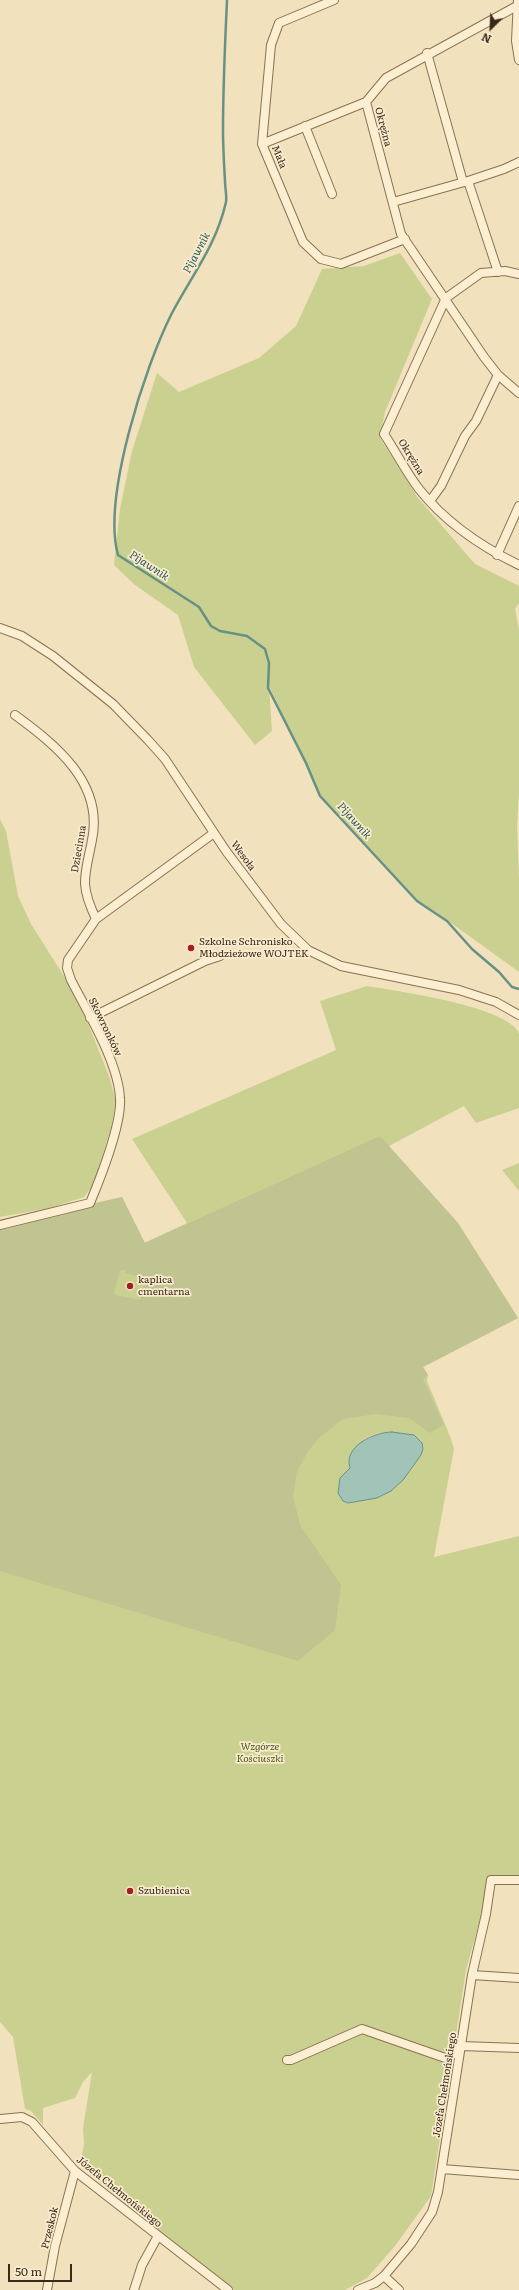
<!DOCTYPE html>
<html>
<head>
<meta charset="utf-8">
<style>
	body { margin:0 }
	#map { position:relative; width:519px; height:2290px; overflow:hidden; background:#f2e1bd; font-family:Literata,serif }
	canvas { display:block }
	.north { position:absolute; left:471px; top:8px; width:40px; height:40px; -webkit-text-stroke:3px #f9ebcd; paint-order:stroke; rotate:204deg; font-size:11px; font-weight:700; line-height:16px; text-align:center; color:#39291b }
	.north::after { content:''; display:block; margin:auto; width:14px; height:18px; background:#39291b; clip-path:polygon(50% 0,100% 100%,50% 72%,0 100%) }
	.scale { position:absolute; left:8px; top:2264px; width:64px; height:18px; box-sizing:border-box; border:2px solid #39291b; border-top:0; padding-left:5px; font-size:12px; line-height:14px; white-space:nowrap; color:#39291b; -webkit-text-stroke:3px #f9ebcd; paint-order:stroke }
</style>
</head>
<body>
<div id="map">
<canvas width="519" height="2290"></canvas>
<div class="north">N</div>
<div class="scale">50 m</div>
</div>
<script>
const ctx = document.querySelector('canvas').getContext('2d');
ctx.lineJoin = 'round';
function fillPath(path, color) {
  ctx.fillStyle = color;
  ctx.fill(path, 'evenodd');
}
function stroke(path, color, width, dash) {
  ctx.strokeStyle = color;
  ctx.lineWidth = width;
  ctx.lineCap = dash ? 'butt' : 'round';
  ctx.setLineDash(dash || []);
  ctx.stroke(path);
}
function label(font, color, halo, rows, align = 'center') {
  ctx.font = font + ' Literata,serif';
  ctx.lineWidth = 3.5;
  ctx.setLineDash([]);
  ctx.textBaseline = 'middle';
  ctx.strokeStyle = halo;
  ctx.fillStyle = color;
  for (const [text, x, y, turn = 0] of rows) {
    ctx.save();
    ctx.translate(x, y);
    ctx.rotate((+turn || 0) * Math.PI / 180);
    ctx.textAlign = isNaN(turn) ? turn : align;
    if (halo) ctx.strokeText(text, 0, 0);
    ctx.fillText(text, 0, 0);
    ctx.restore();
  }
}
fillPath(new Path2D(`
	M 400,253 L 432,299 L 385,412 L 380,438 L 418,498 L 475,564 L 519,586 L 519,603 L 515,609 L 519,630 L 519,792 L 517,826 L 519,877 L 519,972 L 436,912 L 417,901 L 325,802 L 320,796 L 269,686 L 272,731 L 255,745 L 194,667 L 178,615 L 135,585 L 114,565 L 120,509 L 132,451 L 157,373 L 179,392 L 259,358 L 296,326 L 322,269 L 364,266 Z
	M 0,819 L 6,831 L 18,896 L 31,924 L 67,981 L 87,1021 L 109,1076 L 116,1101 L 111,1128 L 93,1185 L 84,1197 L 50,1208 L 0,1217 Z
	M 367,986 C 397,991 507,1006 519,1033 L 519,1108 L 476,1123 L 464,1106 L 389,1146 L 458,1223 L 518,1318 L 423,1367 L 428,1375 L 427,1381 L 450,1436 L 454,1449 L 434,1557 L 519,1536 L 519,1880 L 491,1880 L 466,1970 L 431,2196 L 395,2246 L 367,2278 L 345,2290 L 234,2290 L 160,2234 L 80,2165 L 84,2144 L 83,2128 L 92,2072 L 83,2082 L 75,2098 L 43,2108 L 43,2125 L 31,2111 L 25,2109 L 13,2037 L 0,2022 L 0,1225 L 122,1197 L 144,1243 L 187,1223 L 132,1139 L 336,1050 L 320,1001 ZM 392,1432 L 409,1434 L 422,1443 C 425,1451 420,1455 415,1461 C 405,1476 395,1494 375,1498 C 366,1500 357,1500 348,1503 L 343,1501 L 338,1493 L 340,1478 L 350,1468 L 349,1464 C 358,1441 367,1433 392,1432 Z
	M 519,1163 L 519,1191 L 502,1170 Z`), '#cad190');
fillPath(new Path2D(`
	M 380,1136 L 458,1223 L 518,1318 L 423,1367 L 428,1375 L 423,1379 L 444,1425 L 430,1433 L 409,1418 L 376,1414 L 343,1419 L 320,1437 L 308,1451 L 297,1471 L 293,1496 L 300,1525 L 341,1585 L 335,1630 L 298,1661 L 0,1571 L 0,1225 L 122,1197 L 145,1243 ZM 122,1270 L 126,1270 L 125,1273 L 146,1278 L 140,1300 L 115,1295 L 114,1293 L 120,1271 Z`), '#bfc491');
const water = new Path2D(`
	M 392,1432 L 414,1435 L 422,1443 L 423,1449 L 421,1455 L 403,1480 L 391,1491 L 377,1498 L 348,1503 L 343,1501 L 338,1493 L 340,1478 L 350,1468 C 343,1446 375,1432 392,1432 Z`);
fillPath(water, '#a1c3b8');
stroke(water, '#689186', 1);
stroke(new Path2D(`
	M 227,0 C 225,43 223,87 223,130 C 223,147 224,164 225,181 C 225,188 227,196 226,202 C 216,246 192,275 172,313 C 145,366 102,498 118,555 L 199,607 L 211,626 L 220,631 L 247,636 L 265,649 L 269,663 L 268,688 L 306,763 L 320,796 L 417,901 L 447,921 L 472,949 L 499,972 L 512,987 L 519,989`), '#689186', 2.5);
const street = new Path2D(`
	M 334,0 L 279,23 L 271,45 L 262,144 L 303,242 L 321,259 L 341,264 L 405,239
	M 518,0 L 516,41 L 519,60
	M 517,6 L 386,78 L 366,102 L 401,234 L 484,357 L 498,375 L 519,393
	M 427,53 L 463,182
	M 305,126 L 332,194
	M 262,144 L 366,102
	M 468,181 L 504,169 L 519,162
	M 393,202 L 468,181 L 498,272
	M 519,274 L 505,271 L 481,273 L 446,298 L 384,434 C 396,452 406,472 419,489 C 445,522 482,547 519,565
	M 430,501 L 441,486 L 465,436 L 476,421 L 498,375
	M 497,555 L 519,506
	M 0,628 L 22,636 L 53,656 L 113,704 L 148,740 L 165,759 L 226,851 L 281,924 L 308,950 L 341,966 L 459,990 L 496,1002 L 519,1015
	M 15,715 C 56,745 104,783 92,840 C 85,877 79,883 96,919
	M 90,1018 L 205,961 L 220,956
	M 0,1225 L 90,1203 C 100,1179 122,1123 120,1098 C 118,1062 88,1013 71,980 L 67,968 L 68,960 L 96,919 L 214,833
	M 472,1975 L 519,1978
	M 461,2046 L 519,2048
	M 287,2060 L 291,2060 L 362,2029 L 448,2059 L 461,2046
	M 0,2119 L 22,2117 L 32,2122 L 75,2171 L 228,2290
	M 442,2169 L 519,2175
	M 384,2276 L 399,2290
	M 47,2290 L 55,2246 L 75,2171
	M 134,2290 L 142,2265 L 158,2236
	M 358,2290 L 375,2283 L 384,2276 L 411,2244 L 432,2212 L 438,2192 L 472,1975 L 486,1914 L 491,1880 L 519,1880`);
stroke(street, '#8b7154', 10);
stroke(street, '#fceed1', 8);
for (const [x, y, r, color] of [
	[191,948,4,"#a01f23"],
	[130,1286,4,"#a01f23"],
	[130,1891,4,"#a01f23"]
]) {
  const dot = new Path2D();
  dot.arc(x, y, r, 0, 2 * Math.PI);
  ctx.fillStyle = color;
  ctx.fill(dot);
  stroke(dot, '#f9ebcd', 1.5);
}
label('10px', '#39291b', '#f9ebcd', [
	["Okrężna",383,127,75],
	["Mała",279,157,68],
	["Okrężna",411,457,58],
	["Dziecinna",79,849,-80],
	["Wesoła",243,856,54],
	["Skowronków",105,1027,64],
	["Józefa Chełmońskiego",445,2085,-81],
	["Józefa Chełmońskiego",119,2192,39],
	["Przeskok",50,2228,-76]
]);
label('10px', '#39291b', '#f9ebcd', [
	["Szkolne Schronisko",199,942],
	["Młodzieżowe WOJTEK",199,954],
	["kaplica",138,1280],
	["cmentarna",138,1292],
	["Szubienica",138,1891]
], 'left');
label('italic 10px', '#4b581f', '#f9ebcd', [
	["Wzgórze",260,1747],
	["Kościuszki",260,1759]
]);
label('italic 11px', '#285b56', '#f9ebcd', [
	["Pijawnik",197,253,-62],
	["Pijawnik",149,566,33],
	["Pijawnik",354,821,48]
]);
</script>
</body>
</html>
